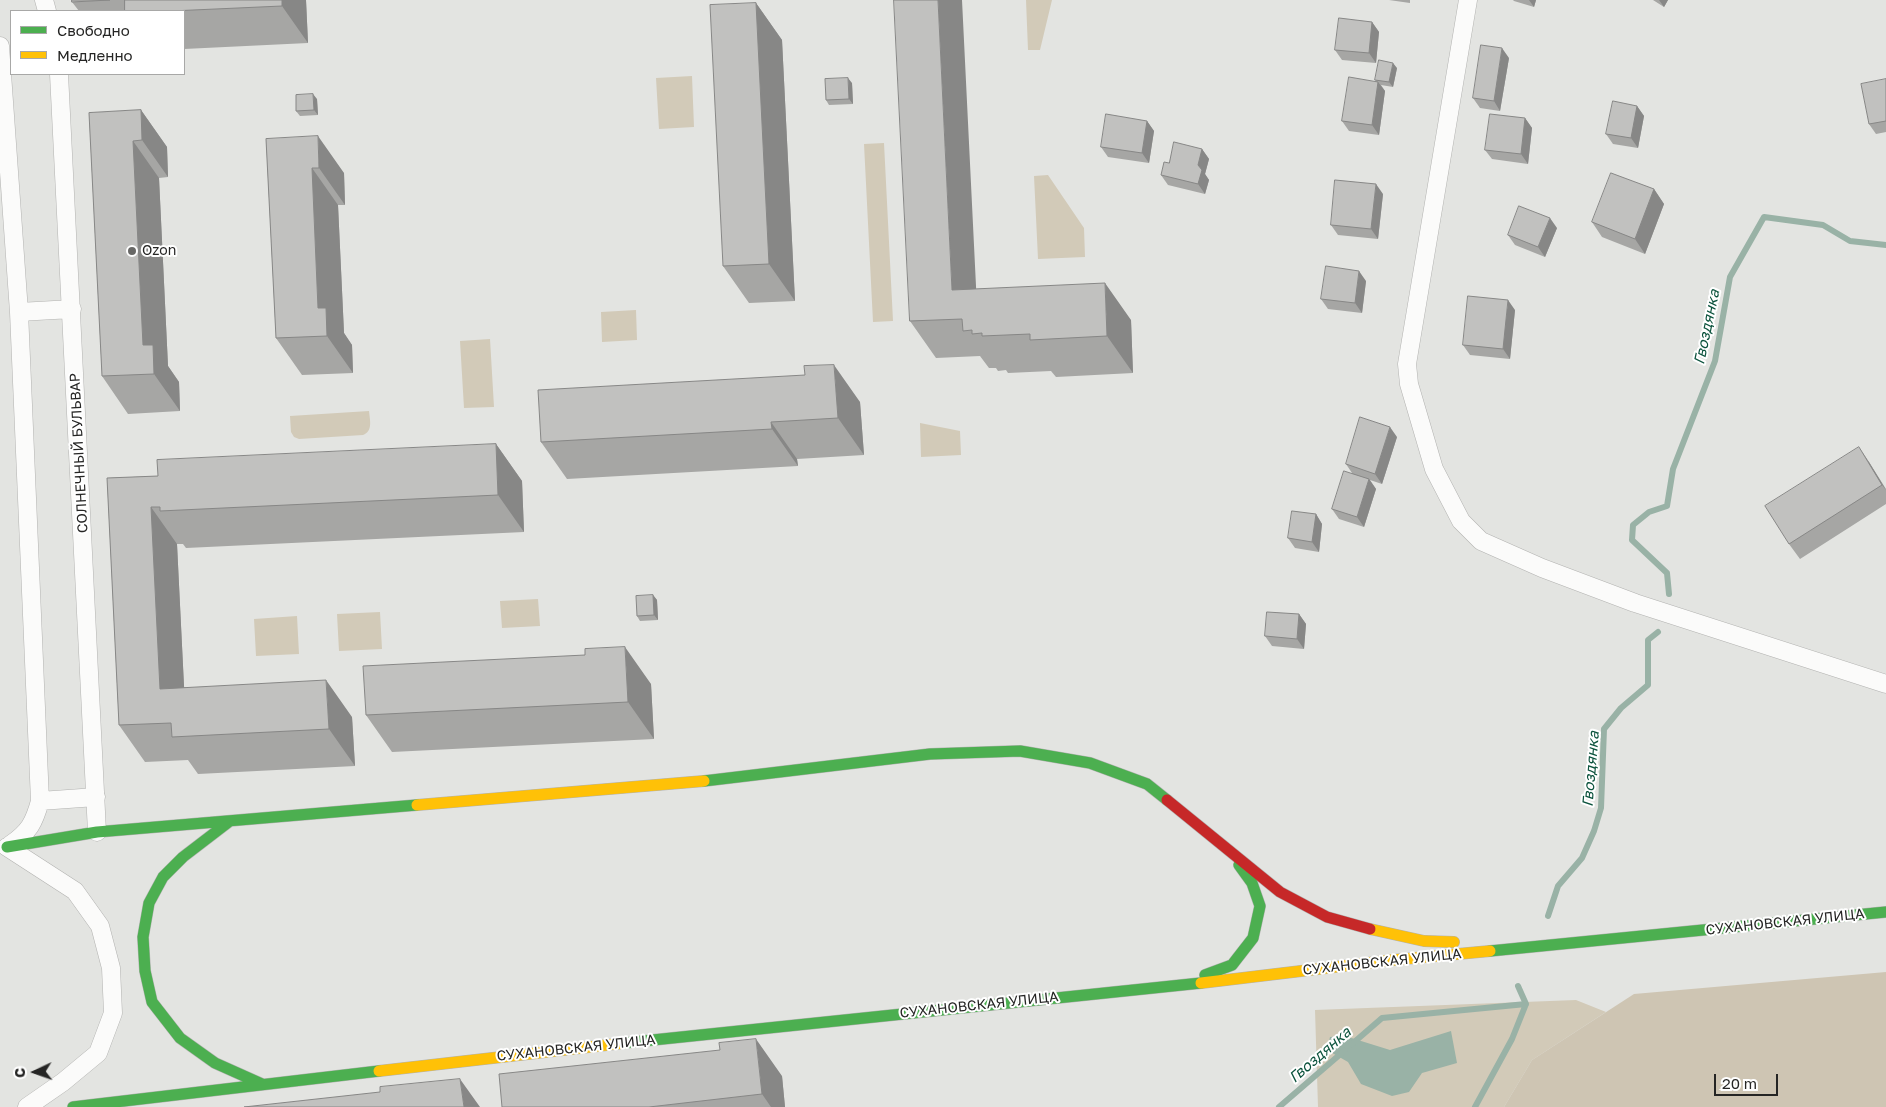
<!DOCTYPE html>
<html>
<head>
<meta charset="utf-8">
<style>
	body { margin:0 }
	#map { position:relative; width:1886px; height:1107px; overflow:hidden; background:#e3e4e1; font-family:"Golos Text",sans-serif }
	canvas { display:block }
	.legend { position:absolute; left:10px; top:10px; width:175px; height:65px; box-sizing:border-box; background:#fff; border:1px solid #a8a8a7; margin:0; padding:6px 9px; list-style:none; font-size:15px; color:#252524 }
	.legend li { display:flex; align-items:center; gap:10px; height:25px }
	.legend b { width:25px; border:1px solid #a8a8a7 }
	.north { position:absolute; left:10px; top:1047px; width:50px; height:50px; -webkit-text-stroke:4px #fff; paint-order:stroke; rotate:267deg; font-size:14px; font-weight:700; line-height:20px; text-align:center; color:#252524 }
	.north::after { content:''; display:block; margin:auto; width:18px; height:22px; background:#252524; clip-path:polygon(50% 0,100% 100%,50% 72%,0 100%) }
	.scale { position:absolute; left:1714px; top:1074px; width:64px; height:22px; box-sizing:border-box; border:2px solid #252524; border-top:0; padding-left:6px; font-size:15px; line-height:18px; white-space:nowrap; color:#252524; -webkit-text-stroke:4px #fff; paint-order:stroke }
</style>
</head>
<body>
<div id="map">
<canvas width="1886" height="1107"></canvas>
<ul class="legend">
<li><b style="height:6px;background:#4caf50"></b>Свободно</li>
<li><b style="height:6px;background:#ffc107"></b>Медленно</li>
</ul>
<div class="north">С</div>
<div class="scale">20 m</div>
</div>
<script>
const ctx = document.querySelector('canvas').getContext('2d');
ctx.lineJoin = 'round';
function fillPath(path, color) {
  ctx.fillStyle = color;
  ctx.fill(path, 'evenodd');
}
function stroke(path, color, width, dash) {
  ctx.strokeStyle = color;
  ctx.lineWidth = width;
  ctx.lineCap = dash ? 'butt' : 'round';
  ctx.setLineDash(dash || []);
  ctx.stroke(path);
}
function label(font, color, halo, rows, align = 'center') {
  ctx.font = font + ' "Golos Text",sans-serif';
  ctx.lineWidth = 4;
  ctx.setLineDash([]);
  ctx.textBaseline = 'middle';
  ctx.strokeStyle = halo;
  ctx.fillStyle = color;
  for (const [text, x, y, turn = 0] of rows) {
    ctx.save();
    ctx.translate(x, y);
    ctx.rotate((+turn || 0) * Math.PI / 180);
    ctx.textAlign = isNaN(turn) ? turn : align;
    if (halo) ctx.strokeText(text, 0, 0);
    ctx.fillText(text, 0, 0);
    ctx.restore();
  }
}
fillPath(new Path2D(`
	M 1026,0 L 1052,0 L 1040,50 L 1028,50 Z
	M 692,76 L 694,127 L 659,129 L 656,78 Z
	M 884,143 L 893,321 L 873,322 L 864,144 Z
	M 1048,175 L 1084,228 L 1085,257 L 1038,259 L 1034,176 Z
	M 636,310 L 637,340 L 602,342 L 601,312 Z
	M 490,339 L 494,407 L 464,408 L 460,341 Z
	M 369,411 C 370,421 373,431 363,435 L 299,439 L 294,437 L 291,432 L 290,416 Z
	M 920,423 L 960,431 L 961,455 L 921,457 Z
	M 538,599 L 540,626 L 502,628 L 500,601 Z
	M 380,612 L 382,649 L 339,651 L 337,614 Z
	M 297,616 L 299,654 L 256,656 L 254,619 Z
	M 1576,1000 L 1606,1012 L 1532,1060 L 1504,1107 L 1318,1107 L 1315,1010 Z`), '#d2cab8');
fillPath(new Path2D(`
	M 1886,972 L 1886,1107 L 1504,1107 L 1532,1060 L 1634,994 Z`), '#cec5b3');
fillPath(new Path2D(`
	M 1451,1031 L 1457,1063 L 1422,1073 L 1409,1092 L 1392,1096 L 1361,1084 L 1348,1062 L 1327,1050 L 1330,1037 L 1345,1036 L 1390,1050 Z`), '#99b2a6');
stroke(new Path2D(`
	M 1669,594 L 1667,573 L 1632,540 L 1633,525 L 1649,512 L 1667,506 L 1673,469 L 1715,361 L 1730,277 L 1764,217 L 1823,225 L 1850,241 L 1886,245
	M 1548,916 L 1558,886 L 1582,858 L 1594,831 L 1601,808 L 1604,729 L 1621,708 L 1648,685 L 1648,640 L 1658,632
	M 1352,1044 L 1382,1018 L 1526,1004 L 1518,986
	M 1279,1107 L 1344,1051
	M 1475,1107 L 1512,1039 L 1526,1004`), '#99b2a6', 6);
const street = new Path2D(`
	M 44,0 L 47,11
	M 1468,0 L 1407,364 L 1409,384 L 1434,469 L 1461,521 L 1481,541 L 1542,568 L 1635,603 L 1886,684
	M 0,46 L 19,312 L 40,801 C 34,823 29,832 10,845
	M 59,74 L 97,832
	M 19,312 L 72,309
	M 40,801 L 96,797
	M 7,847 L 75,891 L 100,926 L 111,968 L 113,1013 L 98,1053 L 63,1082 L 27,1107`);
const fast = new Path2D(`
	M 704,781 L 930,754 L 1020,751 L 1090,763 L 1147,784 L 1167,800
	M 230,821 L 183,857 L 163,877 L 149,903 L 143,937 L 145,971 L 152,1002 L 180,1038 L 215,1063 L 262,1084
	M 7,847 L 97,832 L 417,805
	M 1490,951 L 1886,912
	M 1205,975 L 1232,965 L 1253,938 L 1260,906 L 1252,883 L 1239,865
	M 624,1043 L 1201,983
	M 73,1107 L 379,1071`);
const slow = new Path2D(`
	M 417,805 L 704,781
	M 1370,929 L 1424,941 L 1454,942
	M 1201,983 L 1393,960 L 1490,951
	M 379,1071 L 624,1043`);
const jam = new Path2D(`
	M 1167,800 L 1280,892 L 1327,917 L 1370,929`);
stroke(street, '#b2b2b0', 19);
stroke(fast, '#b2b2b0', 12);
stroke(slow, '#b2b2b0', 12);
stroke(jam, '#b2b2b0', 12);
stroke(street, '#fbfbfa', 18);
stroke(fast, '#4caf50', 11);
stroke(slow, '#ffc107', 11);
stroke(jam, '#c62828', 11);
fillPath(new Path2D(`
	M 72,0 L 306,0 L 308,43 L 184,49 L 184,11 L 79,11 L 72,2 Z
	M 1389,0 L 1410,0 L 1410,3 Z
	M 1513,0 L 1536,0 L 1534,7 L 1514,1 Z
	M 1653,0 L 1668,0 L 1664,7 Z
	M 756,3 L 782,40 L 795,301 L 749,303 L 723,266 Z
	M 1372,22 L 1379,32 L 1376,63 L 1342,60 L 1335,50 Z
	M 1509,58 L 1500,111 L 1480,108 L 1473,98 Z
	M 1397,68 L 1393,87 L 1381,85 L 1385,91 L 1379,135 L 1349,131 L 1342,121 L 1376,81 L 1375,80 Z
	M 1886,79 L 1886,132 L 1876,134 L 1869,124 Z
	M 852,83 L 853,104 L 829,105 L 826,100 Z
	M 317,99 L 318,115 L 300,116 L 296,111 Z
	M 1637,106 L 1644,116 L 1638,148 L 1613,144 L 1606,134 Z
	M 141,110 L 167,147 L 168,177 L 159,178 L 168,366 L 179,382 L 180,411 L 128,414 L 102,376 L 89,113 Z
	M 1525,118 L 1532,128 L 1528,164 L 1492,159 L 1485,150 Z
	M 1147,121 L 1154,131 L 1149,163 L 1108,157 L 1101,147 Z
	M 266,139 L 344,173 L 345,205 L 338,205 L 344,333 L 352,345 L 353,373 L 302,375 L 276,338 Z
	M 1202,149 L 1209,159 L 1205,174 L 1209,180 L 1205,194 L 1168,185 L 1161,175 L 1169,163 Z
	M 1654,189 L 1664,204 L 1645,254 L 1602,237 L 1592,222 Z
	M 1383,194 L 1378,239 L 1338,235 L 1331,225 Z
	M 1557,228 L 1545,257 L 1515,245 L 1508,235 Z
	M 1366,281 L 1362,313 L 1328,309 L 1321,299 Z
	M 977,289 L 1131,320 L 1133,373 L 1056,377 L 1051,371 L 1008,373 L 1006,370 L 998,371 L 996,368 L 989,368 L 980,356 L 936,358 L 910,321 Z
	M 1515,310 L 1510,359 L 1470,355 L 1463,345 Z
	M 805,375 L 860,402 L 864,455 L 797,459 L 798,466 L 567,479 L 541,442 Z
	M 1397,437 L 1382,484 L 1370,480 L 1376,489 L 1364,527 L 1339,519 L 1332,509 L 1352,473 L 1346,464 Z
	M 496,444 L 522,481 L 524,532 L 186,548 L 183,544 L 177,544 L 184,687 L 352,717 L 355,766 L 198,774 L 188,760 L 145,762 L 119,725 L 107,478 L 158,476 Z
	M 1869,462 L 1886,489 L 1886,504 L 1800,559 L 1789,544 Z
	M 1316,514 L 1322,524 L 1319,552 L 1295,548 L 1288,538 Z
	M 653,595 L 657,600 L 658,620 L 640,621 L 637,616 Z
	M 1299,614 L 1306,624 L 1304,649 L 1272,646 L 1265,636 Z
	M 585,655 L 651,684 L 654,739 L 392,752 L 366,715 Z
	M 782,1076 L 785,1107 L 502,1107 Z`), '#a6a6a4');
fillPath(new Path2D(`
	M 282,0 L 306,0 L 308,43 L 282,6 Z
	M 938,0 L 962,0 L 978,327 L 952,290 Z
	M 1529,0 L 1536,0 L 1534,7 Z
	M 1659,0 L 1668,0 L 1664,7 Z
	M 756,3 L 782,40 L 795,301 L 769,264 Z
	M 1372,22 L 1379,32 L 1376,63 L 1369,53 Z
	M 1502,48 L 1509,58 L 1500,111 L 1494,101 Z
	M 1393,63 L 1397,68 L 1393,87 L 1389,82 Z
	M 848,78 L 852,83 L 853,104 L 849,99 Z
	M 1378,82 L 1385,91 L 1379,135 L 1372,125 Z
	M 313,94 L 317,99 L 318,115 L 314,110 Z
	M 1637,106 L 1644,116 L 1638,148 L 1631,138 Z
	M 141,110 L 167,147 L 168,177 L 142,140 Z
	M 1525,118 L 1532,128 L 1528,164 L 1521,154 Z
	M 1147,121 L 1154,131 L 1149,163 L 1142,153 Z
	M 318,136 L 344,173 L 345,205 L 319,168 Z
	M 133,141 L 159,178 L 168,366 L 179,382 L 180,411 L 154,374 L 143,345 Z
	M 1202,149 L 1209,159 L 1205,174 L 1209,180 L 1205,194 L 1198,184 L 1198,165 Z
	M 312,168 L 338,205 L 344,333 L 352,345 L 353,373 L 327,336 L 318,308 Z
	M 1376,184 L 1383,194 L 1378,239 L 1371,229 Z
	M 1654,189 L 1664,204 L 1645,254 L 1635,239 Z
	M 1550,218 L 1557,228 L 1545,257 L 1538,247 Z
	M 1359,271 L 1366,281 L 1362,313 L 1355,303 Z
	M 1105,283 L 1131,320 L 1133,373 L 1107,336 Z
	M 1508,300 L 1515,310 L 1510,359 L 1503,349 Z
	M 834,365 L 860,402 L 864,455 L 838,418 Z
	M 771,422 L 797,459 L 798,466 L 772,429 Z
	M 1390,427 L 1397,437 L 1382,484 L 1375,474 Z
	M 496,444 L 522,481 L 524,532 L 498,495 Z
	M 1859,447 L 1869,462 L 1886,490 L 1882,485 Z
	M 1369,479 L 1376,489 L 1364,527 L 1357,517 Z
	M 151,507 L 177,544 L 186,726 L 160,689 Z
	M 1316,514 L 1322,524 L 1319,552 L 1312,542 Z
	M 653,595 L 657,600 L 658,620 L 654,615 Z
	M 1299,614 L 1306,624 L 1304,649 L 1297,639 Z
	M 625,647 L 651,684 L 654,739 L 628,702 Z
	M 326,680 L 352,717 L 355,766 L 329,729 Z
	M 756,1039 L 782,1076 L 785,1107 L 771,1107 L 762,1094 Z
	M 460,1079 L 480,1107 L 464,1107 Z`), '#878786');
const building = new Path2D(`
	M 72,0 L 110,0 L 72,2 Z
	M 125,0 L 282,0 L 282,6 L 171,11 L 125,11 Z
	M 894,0 L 938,0 L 952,290 L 1105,283 L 1107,336 L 1030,340 L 1030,334 L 982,336 L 982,333 L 972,334 L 972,330 L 963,331 L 962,319 L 910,321 Z
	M 756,3 L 769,264 L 723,266 L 710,5 Z
	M 1339,18 L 1372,22 L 1369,53 L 1335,50 Z
	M 1481,45 L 1502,48 L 1494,101 L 1473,98 Z
	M 1379,60 L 1393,63 L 1389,82 L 1375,80 Z
	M 1349,77 L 1378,82 L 1372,125 L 1342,121 Z
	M 848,78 L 849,99 L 826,100 L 825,79 Z
	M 1886,79 L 1886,121 L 1869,124 L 1861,84 Z
	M 313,94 L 314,110 L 296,111 L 296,95 Z
	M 1613,101 L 1637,106 L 1631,138 L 1606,134 Z
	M 141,110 L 142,140 L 133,141 L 143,345 L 153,345 L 154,374 L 102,376 L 89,113 Z
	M 1106,114 L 1147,121 L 1142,153 L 1101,147 Z
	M 1490,114 L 1525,118 L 1521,154 L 1485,150 Z
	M 318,136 L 319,168 L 312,168 L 318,308 L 326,308 L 327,336 L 276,338 L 266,139 Z
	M 1174,142 L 1202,149 L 1198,165 L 1202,170 L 1198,184 L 1161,175 L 1164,162 L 1169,163 Z
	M 1611,173 L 1654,189 L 1635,239 L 1592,222 Z
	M 1335,180 L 1376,184 L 1371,229 L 1331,225 Z
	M 1519,206 L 1550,218 L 1538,247 L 1508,235 Z
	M 1326,266 L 1359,271 L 1355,303 L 1321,299 Z
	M 1468,296 L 1508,300 L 1503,349 L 1463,345 Z
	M 834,365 L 838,418 L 771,422 L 772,429 L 541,442 L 538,390 L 805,375 L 804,366 Z
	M 1360,417 L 1390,427 L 1375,474 L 1346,464 Z
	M 496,444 L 498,495 L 160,511 L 160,507 L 151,507 L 160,689 L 326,680 L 329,729 L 172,737 L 171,723 L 119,725 L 107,478 L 158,476 L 157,460 Z
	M 1859,447 L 1882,485 L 1789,544 L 1765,506 Z
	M 1344,471 L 1369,479 L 1357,517 L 1332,509 Z
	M 1292,511 L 1316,514 L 1312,542 L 1288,538 Z
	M 653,595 L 654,615 L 637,616 L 636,596 Z
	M 1267,612 L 1299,614 L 1297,639 L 1265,636 Z
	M 625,647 L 628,702 L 366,715 L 363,666 L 585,655 L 585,649 Z
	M 756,1039 L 762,1094 L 649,1107 L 502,1107 L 499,1074 L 720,1050 L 719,1043 Z
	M 460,1079 L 464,1107 L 244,1107 L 380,1092 L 380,1087 Z`);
fillPath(building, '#c1c1bf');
stroke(building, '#878786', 1);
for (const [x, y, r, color] of [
	[132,251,5,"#686866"]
]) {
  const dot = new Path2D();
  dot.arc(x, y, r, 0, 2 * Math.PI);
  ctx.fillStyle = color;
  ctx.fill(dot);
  stroke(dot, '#fff', 2);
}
label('14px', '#252524', '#fff', [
	["Ozon",142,251]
], 'left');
label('14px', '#252524', '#fff', [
	["СОЛНЕЧНЫЙ БУЛЬВАР",79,453,-93],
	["СУХАНОВСКАЯ УЛИЦА",1785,922,-6],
	["СУХАНОВСКАЯ УЛИЦА",1382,962,-6],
	["СУХАНОВСКАЯ УЛИЦА",979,1005,-6],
	["СУХАНОВСКАЯ УЛИЦА",576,1048,-6]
]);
label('italic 15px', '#0c533d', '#fff', [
	["Гвоздянка",1707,327,-78],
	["Гвоздянка",1591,769,-85],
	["Гвоздянка",1320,1055,-41]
]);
</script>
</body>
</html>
